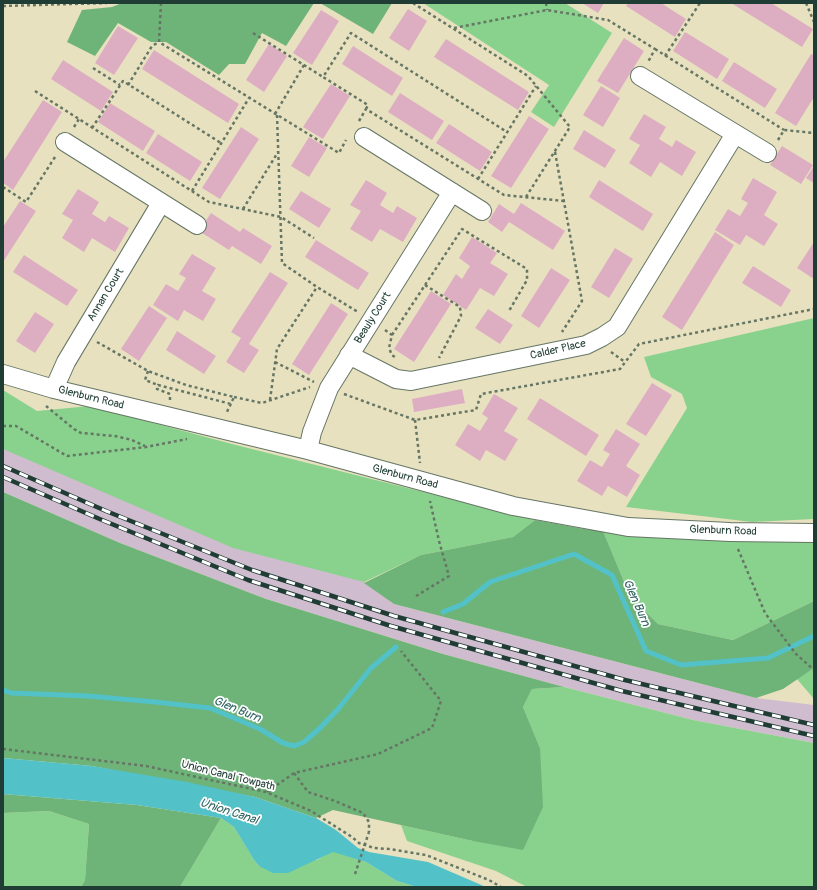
<!DOCTYPE html>
<html>
<head>
<meta charset="utf-8">
<style>
	body { margin:0 }
	#map { position:relative; width:817px; height:890px; overflow:hidden; background:#e8e1bf; font-family:Pangolin,sans-serif }
	canvas { display:block }
	.frame { position:absolute; inset:0; border:4px solid #1f3d34; pointer-events:none }
</style>
</head>
<body>
<div id="map">
<canvas width="817" height="890"></canvas>
<div class="frame"></div>
</div>
<script>
const ctx = document.querySelector('canvas').getContext('2d');
ctx.lineJoin = 'round';
function fillPath(path, color) {
  ctx.fillStyle = color;
  ctx.fill(path, 'evenodd');
}
function stroke(path, color, width, dash) {
  ctx.strokeStyle = color;
  ctx.lineWidth = width;
  ctx.lineCap = dash ? 'butt' : 'round';
  ctx.setLineDash(dash || []);
  ctx.stroke(path);
}
function label(font, color, halo, rows, align = 'center') {
  ctx.font = font + ' Pangolin,sans-serif';
  ctx.lineWidth = 3.5;
  ctx.setLineDash([]);
  ctx.textBaseline = 'middle';
  ctx.strokeStyle = halo;
  ctx.fillStyle = color;
  for (const [text, x, y, turn = 0] of rows) {
    ctx.save();
    ctx.translate(x, y);
    ctx.rotate((+turn || 0) * Math.PI / 180);
    ctx.textAlign = isNaN(turn) ? turn : align;
    if (halo) ctx.strokeText(text, 0, 0);
    ctx.fillText(text, 0, 0);
    ctx.restore();
  }
}
fillPath(new Path2D(`
	M 3,441 L 364,582 L 394,604 L 756,698 L 814,705 L 814,743 L 693,720 L 564,687 L 443,654 L 266,599 L 120,543 L 3,492 Z`), '#cfbdcf');
fillPath(new Path2D(`
	M 423,3 L 565,3 L 612,33 L 554,127 L 531,112 L 549,85 Z
	M 814,318 L 814,519 L 752,522 L 626,507 L 687,408 L 682,394 L 651,377 L 644,357 Z
	M 3,390 L 37,411 L 90,406 L 232,444 L 535,520 L 513,537 L 421,555 L 364,582 L 233,548 L 3,449 Z
	M 603,531 L 680,539 L 814,542 L 814,601 L 733,640 L 658,624 L 630,596 Z
	M 814,668 L 814,699 L 797,679 Z
	M 564,687 L 693,720 L 814,743 L 814,887 L 527,887 L 496,871 L 407,841 L 401,825 L 473,841 L 540,748 L 523,707 L 532,689 Z
	M 49,811 L 89,824 L 85,880 L 81,887 L 3,887 L 3,813 Z
	M 221,818 L 234,827 L 254,860 L 259,866 L 317,860 L 333,851 L 366,862 L 397,881 L 417,887 L 180,887 Z`), '#89d28d');
fillPath(new Path2D(`
	M 122,3 L 314,3 L 286,46 L 262,33 L 245,64 L 229,64 L 219,75 L 166,42 L 151,42 L 118,23 L 95,56 L 67,42 L 82,10 L 112,7 Z
	M 320,3 L 392,3 L 373,34 Z
	M 3,492 L 120,543 L 266,599 L 443,654 L 564,687 L 532,689 L 523,707 L 540,748 L 543,807 L 523,850 L 473,841 L 333,810 L 316,818 L 255,797 L 92,766 L 3,758 Z
	M 535,520 L 584,529 L 603,531 L 630,596 L 658,624 L 733,640 L 814,601 L 814,668 L 783,689 L 756,698 L 394,604 L 364,583 L 421,555 L 513,537 Z
	M 3,794 L 137,805 L 221,818 L 180,887 L 81,887 L 85,880 L 89,824 L 49,811 L 3,813 Z`), '#6eb478');
fillPath(new Path2D(`
	M 3,758 L 92,766 L 187,782 L 255,797 L 316,818 L 336,830 L 358,848 L 369,852 L 428,862 L 486,887 L 417,887 L 397,881 L 366,862 L 333,852 L 288,873 L 273,873 L 259,866 L 254,860 L 234,827 L 221,818 L 137,805 L 3,794 Z`), '#53c1c8');
stroke(new Path2D(`
	M 443,612 L 463,604 L 490,582 L 574,554 L 612,575 L 646,651 L 681,665 L 768,658 L 814,636
	M 3,690 L 11,693 L 88,696 L 155,702 L 210,708 L 260,729 L 283,743 L 294,746 L 304,742 L 320,728 L 339,708 L 371,668 L 396,647`), '#53c1c8', 5);
fillPath(new Path2D(`
	M 582,3 L 604,3 L 598,13 Z
	M 628,3 L 661,3 L 686,19 L 675,37 L 626,6 Z
	M 731,3 L 771,3 L 813,29 L 802,47 Z
	M 408,9 L 427,21 L 409,51 L 389,38 Z
	M 321,10 L 339,21 L 312,65 L 293,53 Z
	M 118,26 L 138,38 L 114,75 L 95,63 Z
	M 685,32 L 729,59 L 717,79 L 673,51 Z
	M 624,38 L 644,51 L 618,93 L 597,81 Z
	M 446,39 L 529,92 L 518,110 L 434,57 Z
	M 269,44 L 287,56 L 264,92 L 246,80 Z
	M 353,46 L 403,78 L 392,96 L 342,64 Z
	M 154,50 L 239,104 L 228,123 L 142,69 Z
	M 811,54 L 814,55 L 814,97 L 796,126 L 775,113 Z
	M 63,60 L 113,92 L 101,111 L 51,79 Z
	M 734,62 L 777,89 L 765,108 L 722,81 Z
	M 331,84 L 350,96 L 323,139 L 303,127 Z
	M 601,86 L 620,98 L 603,127 L 583,115 Z
	M 400,93 L 444,121 L 432,140 L 388,112 Z
	M 43,100 L 62,112 L 13,190 L 3,183 L 3,162 Z
	M 110,103 L 155,131 L 143,151 L 98,122 Z
	M 644,114 L 666,127 L 659,139 L 672,147 L 676,140 L 696,152 L 682,176 L 660,162 L 651,177 L 629,163 L 640,145 L 629,139 Z
	M 529,116 L 549,129 L 511,188 L 491,176 Z
	M 449,124 L 492,152 L 480,171 L 436,143 Z
	M 241,127 L 259,139 L 220,199 L 202,188 Z
	M 584,130 L 616,150 L 605,168 L 573,149 Z
	M 158,134 L 202,162 L 190,181 L 146,153 Z
	M 309,137 L 327,148 L 309,177 L 291,166 Z
	M 782,146 L 813,165 L 801,184 L 770,165 Z
	M 814,166 L 814,183 L 806,178 Z
	M 753,178 L 777,192 L 764,215 L 778,224 L 764,246 L 746,235 L 740,245 L 715,230 L 728,209 L 740,216 L 748,203 L 741,199 Z
	M 366,180 L 387,193 L 380,205 L 393,213 L 397,206 L 417,218 L 403,242 L 380,229 L 372,242 L 350,229 L 361,211 L 350,205 Z
	M 599,180 L 653,214 L 643,231 L 589,197 Z
	M 78,189 L 99,202 L 92,214 L 105,222 L 109,216 L 129,228 L 115,252 L 92,238 L 84,252 L 62,238 L 73,220 L 62,214 Z
	M 301,191 L 331,209 L 319,228 L 289,209 Z
	M 20,201 L 36,211 L 3,262 L 3,227 Z
	M 521,203 L 565,231 L 553,250 L 509,222 L 502,232 L 488,222 L 499,204 L 514,214 Z
	M 211,213 L 240,232 L 243,228 L 272,246 L 261,264 L 232,246 L 229,250 L 199,231 Z
	M 715,232 L 734,245 L 682,330 L 662,317 Z
	M 472,237 L 497,253 L 490,263 L 508,274 L 494,296 L 480,288 L 466,310 L 443,295 L 456,274 L 462,279 L 470,266 L 459,258 Z
	M 316,240 L 369,273 L 358,290 L 305,257 Z
	M 814,242 L 814,279 L 797,268 Z
	M 615,248 L 633,259 L 609,298 L 591,287 Z
	M 192,254 L 216,268 L 202,291 L 216,299 L 203,321 L 184,310 L 178,321 L 153,305 L 166,284 L 178,291 L 186,278 L 179,274 Z
	M 24,255 L 78,290 L 67,306 L 13,272 Z
	M 753,266 L 791,290 L 781,307 L 742,283 Z
	M 551,268 L 570,280 L 539,328 L 521,316 Z
	M 270,272 L 288,283 L 249,344 L 259,350 L 244,373 L 226,362 L 241,338 L 231,332 Z
	M 431,291 L 451,304 L 414,362 L 394,349 Z
	M 331,303 L 348,314 L 309,375 L 292,364 Z
	M 149,306 L 167,318 L 139,361 L 121,349 Z
	M 488,309 L 513,325 L 500,344 L 475,328 Z
	M 35,312 L 54,324 L 35,353 L 16,341 Z
	M 177,331 L 216,356 L 204,374 L 166,350 Z
	M 652,383 L 672,395 L 646,436 L 626,424 Z
	M 462,389 L 465,403 L 414,412 L 412,399 Z
	M 494,394 L 518,408 L 504,431 L 518,439 L 505,461 L 486,450 L 480,461 L 455,445 L 468,424 L 480,431 L 488,418 L 482,414 Z
	M 540,398 L 599,435 L 586,456 L 527,419 Z
	M 616,429 L 640,444 L 626,466 L 640,475 L 627,497 L 608,486 L 602,496 L 577,481 L 590,460 L 602,467 L 610,454 L 603,450 Z`), '#ddaec2');
const street = new Path2D(`
	M 640,76 L 767,153
	M 364,137 L 482,211
	M 65,142 L 197,225
	M 349,355 L 396,379 L 411,381 L 586,345 L 602,337 L 617,327 L 735,134
	M 3,374 L 54,389 L 308,450 L 513,506 L 628,527 L 730,532 L 814,533
	M 54,389 L 66,362 L 161,203
	M 308,450 L 312,432 L 329,388 L 452,192`);
stroke(street, '#657665', 20);
stroke(new Path2D(`
	M 161,3 L 159,42 L 339,153 L 346,140
	M 413,3 L 528,76 L 570,127 L 526,197
	M 546,3 L 547,10
	M 806,3 L 814,22
	M 3,6 L 107,3
	M 454,28 L 547,10 L 608,20 L 655,49 L 648,62
	M 253,33 L 323,77
	M 655,49 L 784,130
	M 665,56 L 700,3
	M 93,68 L 120,85
	M 128,85 L 152,46 L 159,42
	M 35,91 L 209,202 L 281,217 L 314,238
	M 366,109 L 368,105 L 323,77 L 351,33 L 507,132
	M 275,114 L 304,65
	M 277,115 L 282,263 L 317,287 L 358,312
	M 359,121 L 366,109 L 504,195 L 564,201
	M 74,127 L 79,119
	M 92,128 L 123,81 L 221,143
	M 778,140 L 784,130 L 814,133
	M 555,152 L 582,301 L 562,332
	M 478,179 L 536,86
	M 3,187 L 26,202 L 55,157
	M 192,191 L 249,98
	M 243,209 L 278,152
	M 425,285 L 460,307 L 461,316 L 439,358
	M 385,330 L 392,335 L 389,348 L 392,355 L 396,358
	M 392,335 L 462,229 L 527,269 L 527,280 L 509,311
	M 97,342 L 148,371 L 186,385 L 234,397 L 226,414
	M 611,352 L 625,362
	M 275,362 L 314,382
	M 148,371 L 145,380 L 158,385
	M 344,394 L 415,420 L 476,410 L 481,394 L 620,369 L 639,344 L 814,309
	M 234,397 L 262,403 L 310,387
	M 170,400 L 170,394 L 157,389 L 158,385 L 231,404
	M 270,400 L 277,349 L 317,287
	M 46,406 L 74,429 L 81,433 L 115,436 L 132,440 L 145,446
	M 415,420 L 420,463
	M 3,426 L 16,426 L 67,456 L 146,447 L 187,439
	M 738,549 L 765,613 L 796,654 L 814,670
	M 416,596 L 449,576 L 439,541 L 430,501
	M 3,749 L 146,766 L 266,792 L 311,811 L 352,837 L 359,843 L 374,848 L 389,849 L 426,855 L 489,880 L 501,887
	M 294,773 L 308,792 L 335,801 L 363,813 L 369,822 L 369,832
	M 267,792 L 294,773 L 378,754 L 432,728 L 441,701 L 401,651`), '#657665', 2.5, [3, 3]);
stroke(street, '#fff', 18);
const rail = new Path2D(`
	M 3,466 L 106,511 L 252,570 L 394,616 L 625,680 L 814,725
	M 3,477 L 102,520 L 248,580 L 391,626 L 622,691 L 814,736`);
stroke(rail, '#1f3d34', 4.5);
stroke(rail, '#fff', 3, [9]);
stroke(new Path2D(`
	M 355,874 L 369,832`), '#657665', 2.5, [3, 3]);
label('11px', '#1f3d34', '#fff', [
	["Annan Court",106,295,-59],
	["Beauly Court",373,318,-58],
	["Calder Place",558,350,-13],
	["Glenburn Road",91,398,14],
	["Glenburn Road",405,477,15],
	["Glenburn Road",723,531,2],
	["Union Canal Towpath",228,776,14]
]);
label('italic 12px', '#2f6560', '#fff', [
	["Glen Burn",636,603,66],
	["Glen Burn",237,710,22],
	["Union Canal",229,812,18]
]);
</script>
</body>
</html>
